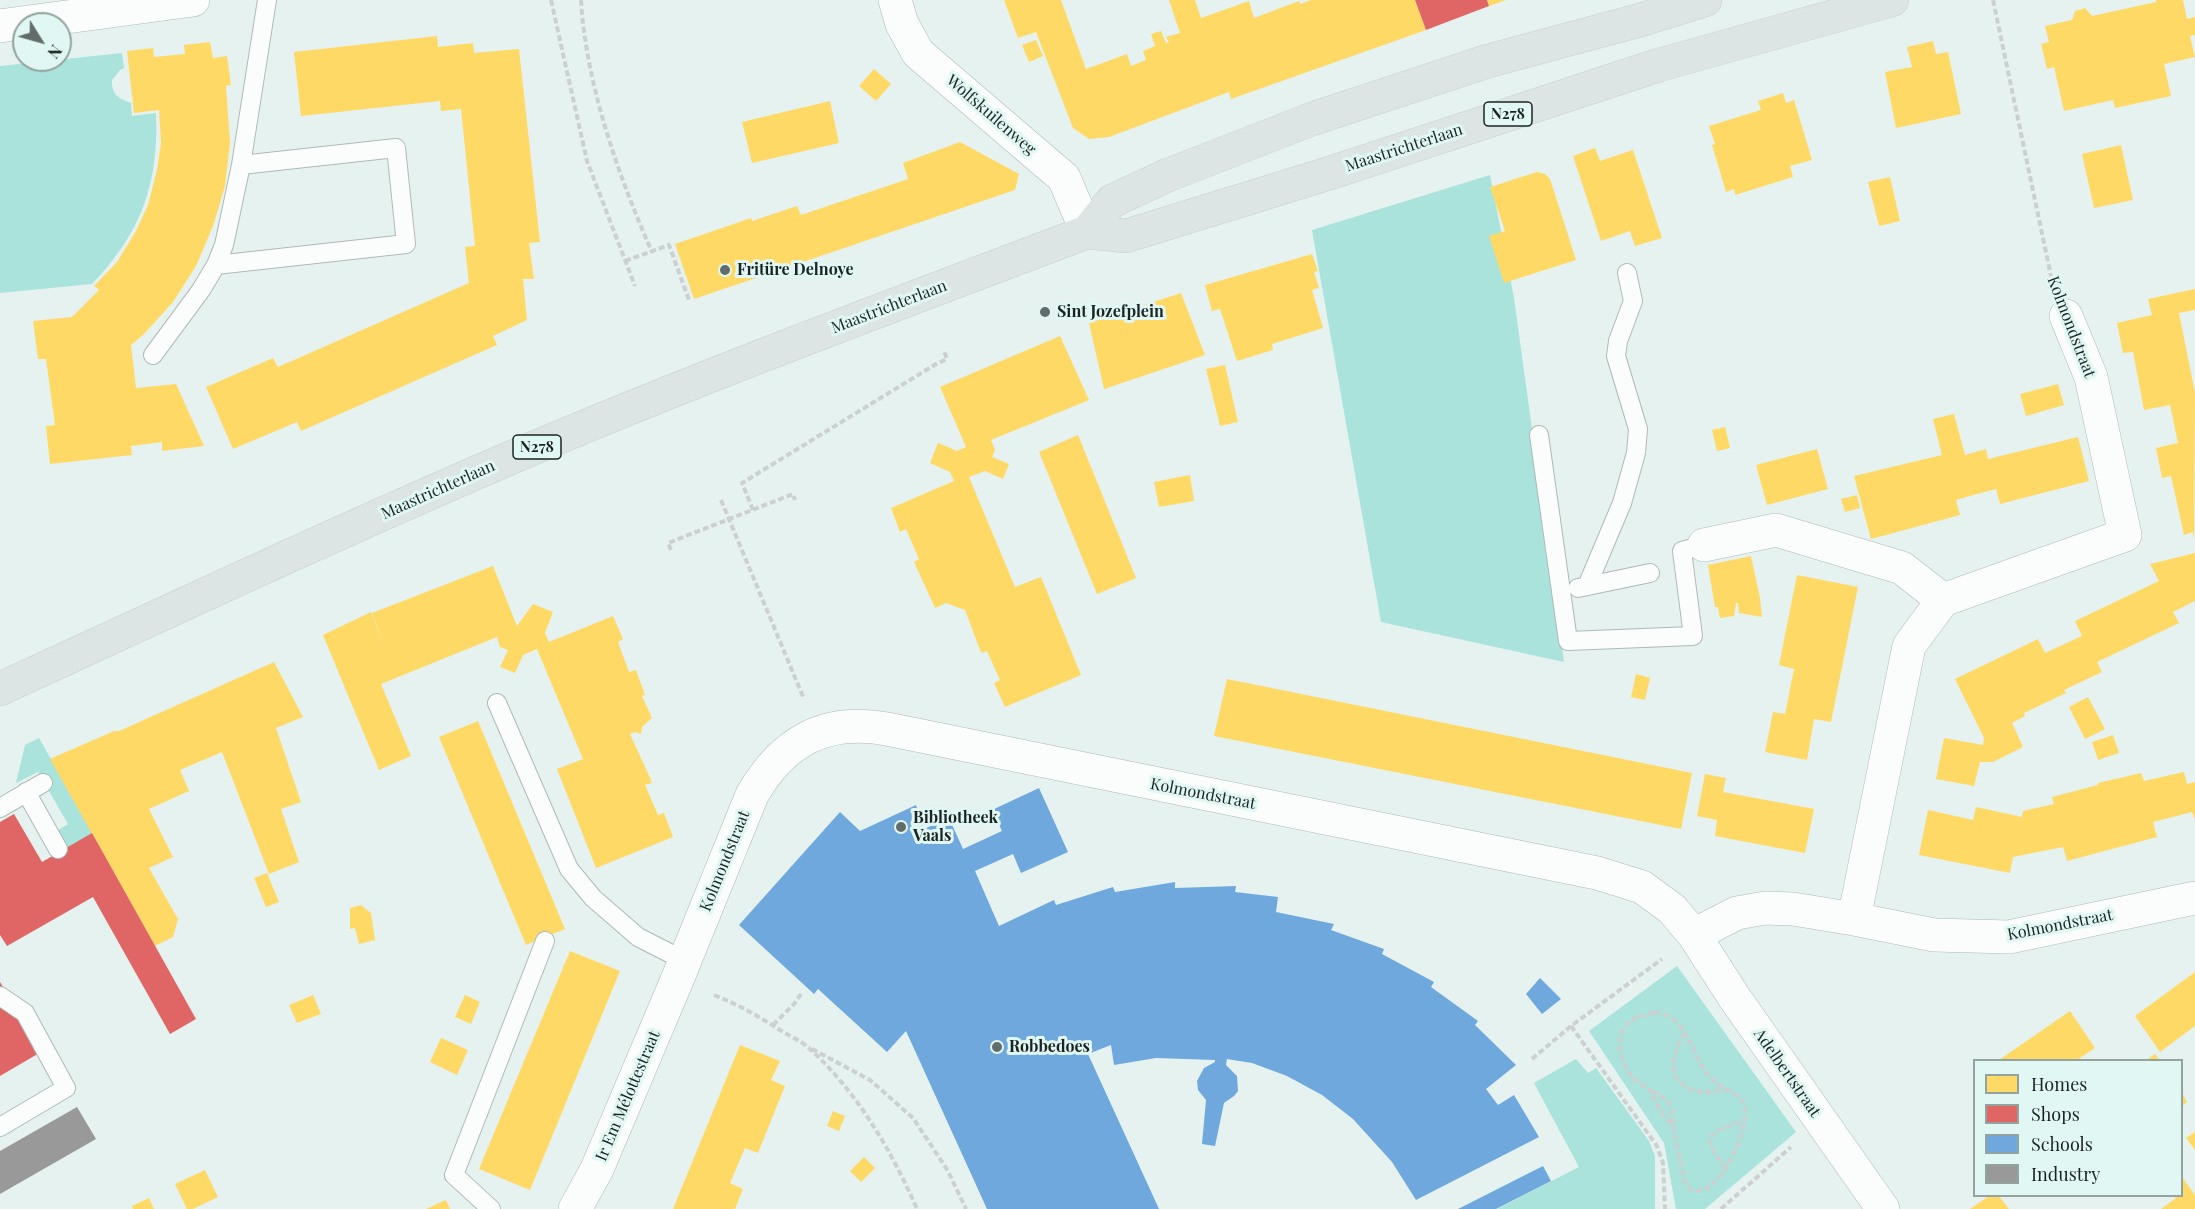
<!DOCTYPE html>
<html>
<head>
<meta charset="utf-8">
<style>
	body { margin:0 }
	#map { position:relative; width:2195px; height:1209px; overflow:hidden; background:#e5f2f0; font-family:"Playfair Display",serif }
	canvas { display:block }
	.legend { position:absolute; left:1973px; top:1059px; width:210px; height:138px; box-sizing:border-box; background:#e0f7f3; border:2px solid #92a3a0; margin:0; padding:8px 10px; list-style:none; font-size:18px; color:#1c2423 }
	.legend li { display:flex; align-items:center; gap:12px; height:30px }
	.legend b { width:30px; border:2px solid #92a3a0 }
	.north { position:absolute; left:12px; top:12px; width:60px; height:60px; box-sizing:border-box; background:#e0f7f3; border:2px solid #92a3a0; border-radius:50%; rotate:127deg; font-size:16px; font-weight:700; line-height:24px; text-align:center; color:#1c2423 }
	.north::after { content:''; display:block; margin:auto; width:21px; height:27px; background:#626c6b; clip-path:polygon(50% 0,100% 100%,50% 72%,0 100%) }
</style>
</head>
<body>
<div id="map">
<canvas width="2195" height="1209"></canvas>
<ul class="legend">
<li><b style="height:16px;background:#ffd966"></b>Homes</li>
<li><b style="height:16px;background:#e06666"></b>Shops</li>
<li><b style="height:16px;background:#6fa8dc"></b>Schools</li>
<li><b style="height:16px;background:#999"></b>Industry</li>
</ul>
<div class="north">N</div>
</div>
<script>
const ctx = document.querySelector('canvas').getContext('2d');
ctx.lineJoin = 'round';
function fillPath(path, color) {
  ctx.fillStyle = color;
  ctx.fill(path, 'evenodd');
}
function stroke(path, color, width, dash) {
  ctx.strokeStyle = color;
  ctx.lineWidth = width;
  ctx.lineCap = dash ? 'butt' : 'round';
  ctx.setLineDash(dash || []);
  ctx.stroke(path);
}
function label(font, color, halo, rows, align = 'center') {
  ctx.font = font + ' "Playfair Display",serif';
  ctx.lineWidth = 6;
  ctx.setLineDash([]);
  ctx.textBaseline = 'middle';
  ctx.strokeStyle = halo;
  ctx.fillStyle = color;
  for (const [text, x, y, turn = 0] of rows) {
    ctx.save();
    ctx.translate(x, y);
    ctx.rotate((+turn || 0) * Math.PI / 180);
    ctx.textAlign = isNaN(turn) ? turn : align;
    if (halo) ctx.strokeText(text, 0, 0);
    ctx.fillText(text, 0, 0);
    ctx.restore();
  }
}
fillPath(new Path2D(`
	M 122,53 L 124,68 L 120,70 L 112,80 C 111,94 119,99 131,103 L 132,116 L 156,113 C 159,184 141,233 92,284 L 0,293 L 0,66 Z
	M 1490,175 L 1514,298 L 1564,662 L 1381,622 L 1312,230 Z
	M 39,738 L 93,834 L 66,849 L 55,832 L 68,824 L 38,772 L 16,783 L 25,745 Z
	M 1677,966 L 1796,1132 L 1705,1209 L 1676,1209 L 1664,1143 L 1589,1031 Z
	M 1576,1059 L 1588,1073 L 1596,1068 L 1649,1141 L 1655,1156 L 1655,1209 L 1497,1209 L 1579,1167 L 1534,1083 Z`), '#a9e3db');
fillPath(new Path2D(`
	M 1004,0 L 1061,0 L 1086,69 L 1127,54 L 1131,66 L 1146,60 L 1143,51 L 1155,46 L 1151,34 L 1161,31 L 1166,43 L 1169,42 L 1166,37 L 1180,33 L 1169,0 L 1195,0 L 1201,18 L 1249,1 L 1254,18 L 1299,1 L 1300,4 L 1311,0 L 1415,0 L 1426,30 L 1231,99 L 1229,92 L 1109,137 L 1089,139 L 1073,128 L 1036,32 L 1018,38 Z
	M 1487,0 L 1506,0 L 1489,6 Z
	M 2156,0 L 2183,0 L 2187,19 L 2195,17 L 2195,35 L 2190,36 L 2195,57 L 2164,64 L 2171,96 L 2115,108 L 2113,100 L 2064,111 L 2054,67 L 2047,69 L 2041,44 L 2049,42 L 2045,26 L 2072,20 L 2075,11 L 2085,8 L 2092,16 L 2156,2 Z
	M 437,36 L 438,47 L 473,43 L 474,53 L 519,49 L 540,242 L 529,243 L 534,279 L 523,279 L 527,320 L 493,336 L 497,345 L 301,431 L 297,422 L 233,449 L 206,387 L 273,358 L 278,367 L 469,283 L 465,247 L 475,246 L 461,109 L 441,111 L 440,101 L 301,116 L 294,52 Z
	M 1036,40 L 1043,56 L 1029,62 L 1022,45 Z
	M 1933,41 L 1936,54 L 1948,52 L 1961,114 L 1896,128 L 1885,72 L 1912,67 L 1907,47 Z
	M 210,42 L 213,58 L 227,56 L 231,85 L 226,86 L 230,143 L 225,186 L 213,226 L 196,266 L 173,302 L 144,334 L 131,345 L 136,388 L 176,384 L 204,446 L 162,451 L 162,442 L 131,446 L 132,455 L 50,464 L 46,426 L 55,425 L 46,359 L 38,359 L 33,321 L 72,317 L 99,290 L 94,286 L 117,262 L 136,231 L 148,205 L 157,170 L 161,143 L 159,110 L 134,113 L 127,51 L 153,48 L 154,57 L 185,54 L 184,45 Z
	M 874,69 L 891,84 L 876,101 L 859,86 Z
	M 1783,93 L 1786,103 L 1794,100 L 1812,160 L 1790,166 L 1793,177 L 1735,195 L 1734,189 L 1726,192 L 1712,145 L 1715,144 L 1709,126 L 1761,110 L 1758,101 Z
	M 830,101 L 839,143 L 752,163 L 742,122 Z
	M 960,142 L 1019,174 L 1015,190 L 694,299 L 675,244 L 751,218 L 752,221 L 797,206 L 801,215 L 908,179 L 903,163 Z
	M 2121,145 L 2133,200 L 2094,208 L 2082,154 Z
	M 1595,148 L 1600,161 L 1633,150 L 1662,238 L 1635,246 L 1630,231 L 1601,241 L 1573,156 Z
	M 1537,172 L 1545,174 L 1550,179 L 1576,260 L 1504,283 L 1489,236 L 1505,231 L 1490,187 Z
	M 1890,177 L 1900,221 L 1879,226 L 1868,182 Z
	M 1312,254 L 1318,271 L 1314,272 L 1319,288 L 1312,290 L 1323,328 L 1272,344 L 1273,350 L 1237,361 L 1220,309 L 1212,311 L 1205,285 Z
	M 2195,289 L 2195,310 L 2179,313 L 2195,393 L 2194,540 L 2193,532 L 2184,535 L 2171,476 L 2162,478 L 2156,448 L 2178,443 L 2170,405 L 2144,410 L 2133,352 L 2123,353 L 2117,323 L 2152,315 L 2148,299 Z
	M 1181,293 L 1205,355 L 1104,389 L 1089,323 Z
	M 1060,336 L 1089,400 L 991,440 L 995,450 L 992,457 L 1009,464 L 1003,479 L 985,471 L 969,477 L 1015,587 L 1041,577 L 1081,675 L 1005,707 L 994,683 L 1000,680 L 987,651 L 982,653 L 980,650 L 965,610 L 946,603 L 935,608 L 914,562 L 919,559 L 906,529 L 900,532 L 891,508 L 954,481 L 950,472 L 930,463 L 938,443 L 957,451 L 966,447 L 940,387 Z
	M 1225,365 L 1238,422 L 1220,426 L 1206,369 Z
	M 2058,384 L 2064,405 L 2026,416 L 2020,394 Z
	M 1954,414 L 1965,455 L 1986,449 L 1988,459 L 2078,437 L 2089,481 L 2000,504 L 1996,489 L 1977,494 L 1956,500 L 1960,515 L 1871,539 L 1854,476 L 1942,455 L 1933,419 Z
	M 1725,427 L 1730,448 L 1717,451 L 1712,430 Z
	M 1078,435 L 1136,578 L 1097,594 L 1039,452 Z
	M 1817,449 L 1828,489 L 1767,505 L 1756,465 Z
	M 1190,475 L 1194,501 L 1159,507 L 1154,482 Z
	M 1857,495 L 1860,508 L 1845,512 L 1841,499 Z
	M 2195,553 L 2195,601 L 2173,612 L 2179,623 L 2097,662 L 2102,672 L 2064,690 L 2066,693 L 2024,713 L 2025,716 L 2012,723 L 2023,747 L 1993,762 L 1980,762 L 1974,786 L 1936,779 L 1944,738 L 1983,745 L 1984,738 L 1955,679 L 2038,639 L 2045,653 L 2082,636 L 2075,621 L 2159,581 L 2150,564 Z
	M 1751,556 L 1760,598 L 1762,617 L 1739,613 L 1738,603 L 1736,603 L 1734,616 L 1720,618 L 1718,607 L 1715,607 L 1708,565 Z
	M 493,566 L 517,626 L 533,604 L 553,612 L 545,633 L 549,642 L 613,616 L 623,639 L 618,642 L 629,672 L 636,670 L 645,695 L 642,696 L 652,718 L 642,727 L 641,734 L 635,732 L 630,734 L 651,780 L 652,783 L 645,785 L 658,815 L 664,813 L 673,837 L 596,868 L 557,769 L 583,759 L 537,649 L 523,655 L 515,673 L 500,667 L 508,650 L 500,647 L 497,637 L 381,684 L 411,756 L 379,770 L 323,635 L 371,612 L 387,652 L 372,613 Z
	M 1797,575 L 1858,587 L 1831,722 L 1814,719 L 1807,760 L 1765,752 L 1773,712 L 1785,714 L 1794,669 L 1779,665 Z
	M 274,662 L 303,717 L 276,728 L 301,802 L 281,809 L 299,862 L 269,874 L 222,752 L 180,770 L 189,791 L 149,809 L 173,857 L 149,868 L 178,919 L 173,937 L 155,946 L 50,759 L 114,731 L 119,731 Z
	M 1636,674 L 1650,678 L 1645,700 L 1631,697 Z
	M 1227,679 L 1692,773 L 1681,829 L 1214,736 Z
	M 2088,697 L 2105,729 L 2085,739 L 2069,707 Z
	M 478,721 L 565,929 L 526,945 L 439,737 Z
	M 2113,735 L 2119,753 L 2098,760 L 2092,742 Z
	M 2184,772 L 2187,784 L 2195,782 L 2195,819 L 2192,812 L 2153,822 L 2157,837 L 2067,861 L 2063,847 L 2013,857 L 2010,873 L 1919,855 L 1928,810 L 1973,820 L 1976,807 L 2022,817 L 2023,811 L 2054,804 L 2052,797 L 2098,785 L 2098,783 L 2141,773 L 2144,781 Z
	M 1705,774 L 1726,778 L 1723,792 L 1814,809 L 1805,853 L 1715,836 L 1717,820 L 1697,816 Z
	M 267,873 L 279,902 L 266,907 L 254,878 Z
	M 361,905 L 371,913 L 375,940 L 359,944 L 355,928 L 350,929 L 350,908 Z
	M 570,951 L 620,971 L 530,1190 L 479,1169 Z
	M 2195,972 L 2195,1026 L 2160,1052 L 2135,1016 Z
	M 313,995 L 321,1014 L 297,1023 L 289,1005 Z
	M 465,995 L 480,1002 L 471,1024 L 455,1017 Z
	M 2070,1011 L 2095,1048 L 2077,1060 L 1999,1060 Z
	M 441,1038 L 468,1050 L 457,1075 L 430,1062 Z
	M 740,1045 L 780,1061 L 771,1080 L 785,1086 L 758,1153 L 745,1148 L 730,1183 L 743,1189 L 735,1209 L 673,1209 Z
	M 2155,1054 L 2160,1060 L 2146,1060 Z
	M 2182,1093 L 2187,1102 L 2182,1106 Z
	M 833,1111 L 845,1116 L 839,1131 L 827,1126 Z
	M 2195,1132 L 2195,1150 L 2186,1138 Z
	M 864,1157 L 875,1168 L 861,1182 L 850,1171 Z
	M 205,1170 L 218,1197 L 193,1209 L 187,1209 L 175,1184 Z
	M 2182,1177 L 2195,1195 L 2195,1209 L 2161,1209 L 2176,1198 L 2174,1196 L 2182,1196 Z
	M 1989,1196 L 1999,1196 L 2009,1209 L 1970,1209 Z
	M 149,1198 L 154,1209 L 133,1209 L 132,1206 Z
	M 446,1200 L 450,1209 L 426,1209 Z`), '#ffd966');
fillPath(new Path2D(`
	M 1415,0 L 1487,0 L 1489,6 L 1426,30 Z
	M 14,814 L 42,862 L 92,833 L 196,1019 L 170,1034 L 93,897 L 7,946 L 0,935 L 0,822 Z
	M 0,982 L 41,1052 L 0,1076 Z`), '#e06666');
fillPath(new Path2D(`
	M 1039,788 L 1068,852 L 1021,873 L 1013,854 L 975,871 L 999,926 L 1054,900 L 1056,905 L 1113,887 L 1115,892 L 1175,882 L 1175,888 L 1236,886 L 1235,892 L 1278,897 L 1276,912 L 1334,924 L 1331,930 L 1384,949 L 1382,954 L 1434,982 L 1431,987 L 1478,1021 L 1475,1025 L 1516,1065 L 1486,1089 L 1498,1105 L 1514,1095 L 1539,1137 L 1416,1200 L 1392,1162 L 1353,1119 L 1322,1095 L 1287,1076 L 1252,1063 L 1227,1059 L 1226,1065 L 1237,1076 L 1238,1091 L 1234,1096 L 1224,1103 L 1215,1146 L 1202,1144 L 1206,1100 L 1198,1090 L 1197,1081 L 1204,1068 L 1215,1062 L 1215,1060 L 1156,1058 L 1114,1065 L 1111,1045 L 1088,1054 L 1159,1209 L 987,1209 L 906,1031 L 887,1052 L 818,989 L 814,994 L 739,925 L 840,812 L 860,831 L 916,805 L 924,829 L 949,818 L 963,849 L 1002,831 L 992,810 Z
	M 1540,978 L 1561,999 L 1542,1014 L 1526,994 Z
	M 1543,1166 L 1551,1181 L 1496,1209 L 1458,1209 Z`), '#6fa8dc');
fillPath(new Path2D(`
	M 77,1107 L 96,1139 L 0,1194 L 0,1151 Z`), '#999');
const service = new Path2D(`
	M 216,265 L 406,244 L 396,148 L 241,165
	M 153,355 L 201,290 L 216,265 L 224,245 L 241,165 L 267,0
	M 1539,435 L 1568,641 L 1693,636 L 1682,551 L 1704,545
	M 1587,586 L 1622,503 L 1636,453 L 1638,429 L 1616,356 L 1618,341 L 1633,301 L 1627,273
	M 1578,588 L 1650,573
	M 497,703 L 569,869 L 593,898 L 638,937 L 685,961
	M 26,792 L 58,849
	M 0,808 L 43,783
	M 0,996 L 25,1013 L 66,1088 L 0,1127
	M 491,1209 L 454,1175 L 545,941`);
const minor = new Path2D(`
	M 895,0 L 902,24 L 918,53 L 1064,178 L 1087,232
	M 0,26 L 193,0
	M 1704,545 L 1776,530 L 1902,568 L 1943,600 L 2125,535 L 2091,377 L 2066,316
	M 1854,919 L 1909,646 L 1943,600
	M 1694,935 L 1734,997 L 1883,1209
	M 575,1209 L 597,1169 L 677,980 L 752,795 C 783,741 825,718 887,729 L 1597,873 L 1642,887 L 1672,909 L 1694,935 L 1737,913 L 1765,908 L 1793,909 L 1854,919 L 1934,935 L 2009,937 L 2195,898`);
const primary = new Path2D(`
	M 1087,232 L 1112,201 L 1168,175 L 1312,119 L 1488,61 L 1644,19 L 1705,0
	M 0,689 C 176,608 351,526 529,450 C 713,372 900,303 1087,232 L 1126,236 L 1330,173 L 1659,65 L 1892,0`);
stroke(service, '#afb9b7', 20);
stroke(minor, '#afb9b7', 34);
stroke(primary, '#c8cecd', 34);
stroke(new Path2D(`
	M 551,0 L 587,161 L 635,286
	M 581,0 C 586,84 618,175 652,252
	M 1993,0 L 2052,281
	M 625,261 L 669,245 L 689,300
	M 721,500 L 804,699
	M 753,510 L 742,483 L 936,364 L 947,359 L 944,351
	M 671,550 L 668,543 L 793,494 L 795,500
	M 714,995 C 739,1005 760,1017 783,1032 C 792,1037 803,1042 810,1049 C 858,1093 891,1150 917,1209
	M 1655,1012 C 1692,1019 1689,1056 1712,1079 C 1722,1089 1739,1091 1744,1105 C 1752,1125 1721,1194 1696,1191 C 1691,1190 1688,1187 1685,1183 L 1673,1127 L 1660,1110 L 1650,1090 L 1632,1077 L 1625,1067 L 1619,1047 L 1622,1031 L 1628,1023 L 1635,1018 Z
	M 773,1025 L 794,1004 L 801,994
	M 1571,1026 L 1657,1146 L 1663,1163 L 1665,1209
	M 1685,1033 C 1672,1051 1665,1079 1691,1089 C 1703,1094 1716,1091 1729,1090
	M 812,1049 L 870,1080 L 913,1118 L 948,1171 L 966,1209
	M 1532,1059 L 1571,1026 L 1662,959
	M 1652,1091 C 1669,1098 1674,1108 1673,1127
	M 1726,1168 C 1697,1134 1711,1132 1744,1121
	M 1721,1209 L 1791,1147`), '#cdd0d0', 4, [6, 3]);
stroke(service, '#fbfdfd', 18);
stroke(minor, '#fbfdfd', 33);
stroke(primary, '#dce5e4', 33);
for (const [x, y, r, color] of [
	[725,270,6,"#626c6b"],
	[1045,312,6,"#626c6b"],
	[901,827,6,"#626c6b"],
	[997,1047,6,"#626c6b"]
]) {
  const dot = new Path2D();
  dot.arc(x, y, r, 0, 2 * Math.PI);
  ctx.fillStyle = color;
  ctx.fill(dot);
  stroke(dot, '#e0f7f3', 2);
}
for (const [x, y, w] of [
	[1508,114,48],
	[537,447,48]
]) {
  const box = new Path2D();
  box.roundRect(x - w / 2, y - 12, w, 24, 4.5);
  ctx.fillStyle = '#e0f7f3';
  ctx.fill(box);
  stroke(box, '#1c2423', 1.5);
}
label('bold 15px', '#1c2423', null, [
	["N278",1508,114],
	["N278",537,447]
]);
label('16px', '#1c2423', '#e0f7f3', [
	["Wolfskuilenweg",991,115,41],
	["Maastrichterlaan",1404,148,-18],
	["Maastrichterlaan",889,307,-21],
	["Kolmondstraat",2071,327,69],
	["Maastrichterlaan",438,490,-24],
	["Kolmondstraat",1203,794,11],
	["Kolmondstraat",725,861,-68],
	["Kolmondstraat",2060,925,-11],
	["Adelbertstraat",1787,1073,55],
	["Ir Em Mélottestraat",628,1096,-67]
]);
label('bold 16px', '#1c2423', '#e0f7f3', [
	["Fritüre Delnoye",737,270],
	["Sint Jozefplein",1057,312],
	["Bibliotheek",913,818],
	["Vaals",913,836],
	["Robbedoes",1009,1047]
], 'left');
</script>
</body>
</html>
